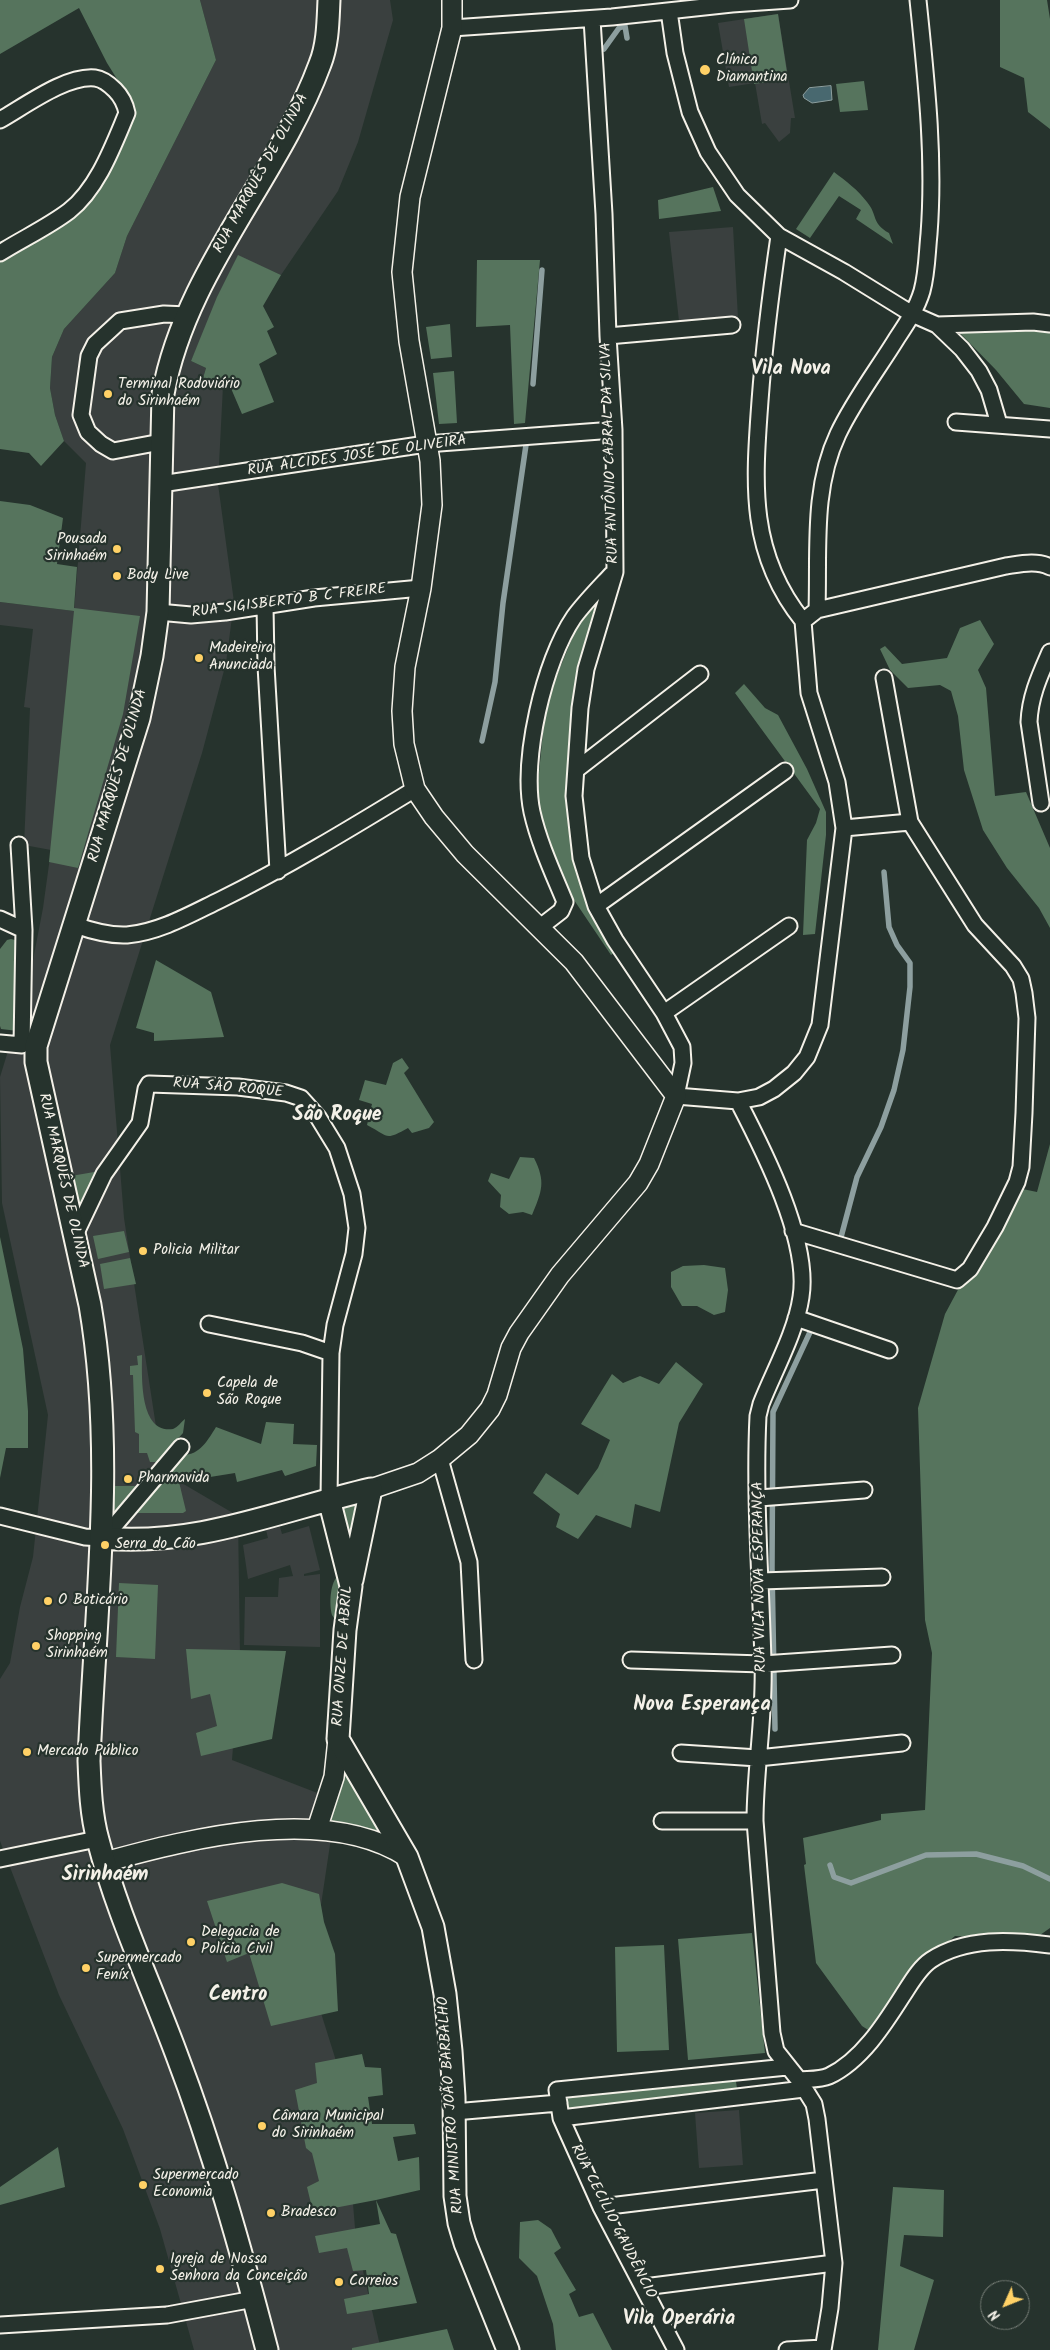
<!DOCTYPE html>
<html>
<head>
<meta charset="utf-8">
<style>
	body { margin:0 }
	#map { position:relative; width:1050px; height:2350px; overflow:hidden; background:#26332d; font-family:Kalam,sans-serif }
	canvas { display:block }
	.north { position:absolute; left:980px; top:2280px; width:50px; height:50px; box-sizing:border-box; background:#26332d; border:1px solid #787f78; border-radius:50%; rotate:226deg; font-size:14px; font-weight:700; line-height:20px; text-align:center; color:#f4f1e8 }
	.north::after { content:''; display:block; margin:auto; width:18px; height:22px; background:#ffd166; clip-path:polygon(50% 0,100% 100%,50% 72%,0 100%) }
</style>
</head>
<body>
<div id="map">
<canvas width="1050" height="2350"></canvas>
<div class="north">N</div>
</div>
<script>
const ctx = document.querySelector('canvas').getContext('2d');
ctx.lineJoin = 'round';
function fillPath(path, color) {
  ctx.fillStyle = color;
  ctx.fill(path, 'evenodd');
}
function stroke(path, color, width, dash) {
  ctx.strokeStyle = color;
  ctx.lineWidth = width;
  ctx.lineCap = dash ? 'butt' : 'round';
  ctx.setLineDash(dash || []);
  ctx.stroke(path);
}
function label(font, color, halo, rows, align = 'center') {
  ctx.font = font + ' Kalam,sans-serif';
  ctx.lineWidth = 4.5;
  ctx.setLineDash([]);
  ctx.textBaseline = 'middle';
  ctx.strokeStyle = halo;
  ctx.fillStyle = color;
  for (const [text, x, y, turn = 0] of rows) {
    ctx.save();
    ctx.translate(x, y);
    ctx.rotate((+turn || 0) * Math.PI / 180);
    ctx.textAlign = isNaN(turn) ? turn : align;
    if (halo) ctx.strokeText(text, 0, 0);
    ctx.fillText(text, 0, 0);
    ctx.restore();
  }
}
fillPath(new Path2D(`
	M 200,0 L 390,0 L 393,20 L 358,142 L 338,191 L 281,275 L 238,256 L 191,361 L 206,368 L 201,385 L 223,386 L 218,484 L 234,602 L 226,663 L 202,753 L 110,1045 L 124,1218 L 163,1472 L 238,1516 L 240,1656 L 232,1760 L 320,1794 L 331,1838 L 310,1978 L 343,2083 L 356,2240 L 381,2350 L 194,2350 L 160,2229 L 123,2129 L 59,1995 L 0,1841 L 0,1679 L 10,1663 L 20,1607 L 33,1557 L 48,1415 L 2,1203 L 0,1077 L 28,986 L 43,908 L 51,850 L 24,845 L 30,708 L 24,707 L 33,629 L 0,625 L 0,602 L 74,611 L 86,463 L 64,441 L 55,415 L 50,388 L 52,357 L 64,329 L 115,273 L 127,236 L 216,60 Z
	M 778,14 L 795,118 L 791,118 L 790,133 L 779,142 L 765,123 L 762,124 L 755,83 L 729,87 L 718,23 Z
	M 733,227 L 738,318 L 679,321 L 669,232 Z
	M 309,1526 L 320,1570 L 304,1574 L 304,1576 L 320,1574 L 320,1647 L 244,1645 L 245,1597 L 278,1597 L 279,1578 L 293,1576 L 290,1565 L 248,1579 L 243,1545 L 268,1538 L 266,1530 L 280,1527 L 282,1534 Z
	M 739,2110 L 743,2165 L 699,2168 L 695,2113 Z`), '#3a403f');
fillPath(new Path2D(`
	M 0,0 L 200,0 L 216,60 L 127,236 L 115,273 L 64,329 L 52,357 L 50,388 L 55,415 L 64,441 L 41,466 L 29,453 L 0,449 L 0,261 L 72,218 L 123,141 L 134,115 L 132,103 L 107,63 L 79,8 L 0,54 Z
	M 1000,0 L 1047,0 L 1050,19 L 1050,129 L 1028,112 L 1024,78 L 1000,67 Z
	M 778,14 L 788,79 L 754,84 L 744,19 Z
	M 864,81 L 868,110 L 840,112 L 836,84 Z
	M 834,172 C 846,181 858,190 867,202 C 878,215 871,223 889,233 L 893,244 L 856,219 L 861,210 L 839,196 L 810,238 L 796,229 Z
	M 713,187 L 721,211 L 659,219 L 658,200 Z
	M 238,255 L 281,275 L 263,306 L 274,327 L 267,331 L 277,354 L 259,364 L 274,402 L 242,414 L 230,386 L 201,385 L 206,368 L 191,361 L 217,297 Z
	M 477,260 L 540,260 L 525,423 L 514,424 L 510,325 L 476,327 Z
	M 450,324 L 452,357 L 431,359 L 426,327 Z
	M 955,328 L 1050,328 L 1050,408 L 1024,404 L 996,370 Z
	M 454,371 L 457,423 L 439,424 L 433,373 Z
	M 0,501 L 30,505 L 63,518 L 57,564 L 77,567 L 74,608 L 140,616 L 123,714 L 78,868 L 49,862 L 74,611 L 0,602 Z
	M 599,601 L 570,793 L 606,937 L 614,953 L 611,955 L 572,897 L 551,850 L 536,803 L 546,702 L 578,624 Z
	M 980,620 L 994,644 L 978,670 L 986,688 L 995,796 L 1026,792 L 1050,848 L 1050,928 L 1039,908 L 1007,868 L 983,830 L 964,770 L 958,716 L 951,691 L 940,685 L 908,688 L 890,670 L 880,649 L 885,646 L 902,664 L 947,658 L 960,628 Z
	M 744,684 L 765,708 L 778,715 L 807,769 L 826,812 L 826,835 L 815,934 L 803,935 L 807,840 L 816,823 L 820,809 L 735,693 Z
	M 11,939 L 15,940 L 18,947 L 18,1031 L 1,1029 L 0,1026 L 0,949 L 7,940 Z
	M 156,960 L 211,992 L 224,1037 L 154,1041 L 154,1033 L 136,1028 Z
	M 402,1058 L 409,1068 L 404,1073 L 434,1122 L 429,1128 L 412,1133 L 408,1128 C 384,1141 390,1137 367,1125 L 372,1104 L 359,1100 L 365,1080 L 386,1085 L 393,1063 Z
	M 1050,1144 L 1050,1928 L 1033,1940 L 955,1936 L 904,1980 L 879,2037 L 862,2026 L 816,1963 L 804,1865 L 806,1864 L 803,1838 L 881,1820 L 881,1814 L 925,1810 L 932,1653 L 925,1620 L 918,1408 L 945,1314 L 1013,1187 L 1037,1192 Z
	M 520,1157 L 534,1158 C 546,1182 542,1191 532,1215 L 523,1212 L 509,1214 L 500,1207 L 501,1195 L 488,1181 L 491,1173 L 509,1179 Z
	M 100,1171 L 79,1217 L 71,1176 Z
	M 124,1231 L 129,1252 L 98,1259 L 93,1236 Z
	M 0,1237 L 23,1349 L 28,1411 L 28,1448 L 6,1448 L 0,1478 Z
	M 130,1258 L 136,1284 L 104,1289 L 100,1264 Z
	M 704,1265 L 725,1268 L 728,1290 L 725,1312 L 714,1315 L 697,1306 L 682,1306 L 671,1287 L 671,1272 L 683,1266 Z
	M 142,1355 C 142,1376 139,1434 173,1429 C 177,1428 182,1421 185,1419 L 183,1433 L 157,1462 L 150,1462 L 147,1453 L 139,1453 L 139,1434 L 135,1432 L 133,1375 L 130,1375 L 130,1366 L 138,1365 L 137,1356 Z
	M 676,1362 L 703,1384 L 679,1423 L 660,1512 L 635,1504 L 631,1528 L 596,1515 L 578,1539 L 556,1527 L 560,1514 L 533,1493 L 546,1473 L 578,1495 L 598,1468 L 610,1440 L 581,1424 L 612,1374 L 623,1383 L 640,1376 L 659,1384 Z
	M 266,1422 L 294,1424 L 293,1444 L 317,1445 L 316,1466 L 285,1476 L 282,1470 L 237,1482 L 235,1473 L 179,1482 L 186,1511 L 183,1513 L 133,1513 L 182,1455 C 199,1456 208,1440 216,1427 L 261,1444 Z
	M 113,1486 L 140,1486 L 113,1520 Z
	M 363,1497 L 351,1546 L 336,1503 Z
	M 339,1575 L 341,1625 C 338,1622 334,1619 332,1615 C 329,1604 330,1581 339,1575 Z
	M 119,1583 L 158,1585 L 155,1659 L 116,1657 Z
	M 186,1649 L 286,1651 L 272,1739 L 201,1756 L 196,1733 L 217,1726 L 210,1694 L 191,1699 Z
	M 344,1764 L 384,1834 L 325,1823 Z
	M 282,1883 L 319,1894 L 324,1922 L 335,1954 L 338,2011 L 271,2026 L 249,1953 L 227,1962 L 207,1901 Z
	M 752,1933 L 765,2053 L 688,2060 L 678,1939 Z
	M 664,1945 L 669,2050 L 617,2052 L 615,1947 Z
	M 362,2054 L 365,2067 L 381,2068 L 383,2095 L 368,2097 L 372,2124 L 414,2124 L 416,2134 L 393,2137 L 398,2161 L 419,2157 L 420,2190 L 376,2200 L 391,2233 L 396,2234 L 417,2303 L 347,2314 L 344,2299 L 369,2294 L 366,2270 L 353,2271 L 347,2248 L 319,2253 L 315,2236 L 380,2224 L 376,2200 L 313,2212 L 307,2187 L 319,2181 L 312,2153 L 306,2148 L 295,2090 L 317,2083 L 315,2063 Z
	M 735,2075 L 739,2102 L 564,2118 L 562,2093 Z
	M 58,2147 L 65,2187 L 0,2205 L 0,2187 Z
	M 893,2187 L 944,2190 L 943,2237 L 904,2235 L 900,2266 L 934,2280 L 914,2350 L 878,2350 Z
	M 538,2220 L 551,2229 L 561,2248 L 554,2253 L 576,2290 L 569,2294 L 579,2317 L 593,2313 L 612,2350 L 556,2350 L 553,2324 L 537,2276 L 519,2258 L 520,2222 Z
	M 447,2329 L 454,2350 L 352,2350 L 352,2348 Z`), '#56745d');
const water = new Path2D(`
	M 831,86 L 832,100 L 812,103 L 804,98 L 803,95 L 809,88 Z`);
fillPath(water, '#48686f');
stroke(water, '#8d9f9f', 1);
stroke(new Path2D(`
	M 604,49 L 619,28 L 625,26 L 627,38
	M 533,384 L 542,270
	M 482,741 L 495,682 L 503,603 L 527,438
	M 840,1241 L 857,1177 L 881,1127 L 894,1090 L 903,1050 L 910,987 L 910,963 L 897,945 L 889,927 L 884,872
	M 775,1729 L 772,1568 L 773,1412 L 811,1330
	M 830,1865 L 834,1877 L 851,1883 L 926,1855 L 976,1854 L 1023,1866 L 1050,1879`), '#8d9f9f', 5.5);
const minor = new Path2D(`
	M 669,11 L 675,53 L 690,112 L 708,152 L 737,195 L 779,236 L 844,272 L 912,314 L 937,325 L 962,349 L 979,371 L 989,390 L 999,424
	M 592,19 L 604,214 L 608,336 L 614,430 L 615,572 L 586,669 L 580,708 L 574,796 L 581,858 L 596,906 L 615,940 L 664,1013 L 682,1047 L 683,1063 L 676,1096 L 738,1101 L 759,1097 L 774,1089 L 794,1073 L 807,1057 L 820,1025 L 844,828 L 837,782 L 809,693 L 803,621
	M 452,28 L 612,17 L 732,4 L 790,0
	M 0,120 C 25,106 66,75 95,78 C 103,79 109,84 115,90 C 122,97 125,103 127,113 C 113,146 98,188 69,211 C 48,227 22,239 0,253
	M 779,236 C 771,291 764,346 760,401 C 754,483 748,553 803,621
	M 937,325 L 1033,322 L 1050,324
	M 608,336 L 732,325
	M 956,422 L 1050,429
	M 161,442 L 113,451 L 101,444 L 88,432 L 81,415 L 89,356 L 95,344 L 120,321 L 164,314 L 188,315
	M 161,484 L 426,444 L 614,430
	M 265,605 L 266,666 L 278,871
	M 817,610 L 1006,566 C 1020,564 1037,560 1050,567
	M 158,612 L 191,615 L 225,612 L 314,598 L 421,588
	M 803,621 L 817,610 C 819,551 812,489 838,434 C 854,400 878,369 897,338 C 907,323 917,308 922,291 C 927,273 927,253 929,234 C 935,156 926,78 918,0
	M 576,770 L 700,674
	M 1041,803 L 1029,722 C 1030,696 1040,675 1050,652
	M 844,828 L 910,822
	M 596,906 L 785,771
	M 0,919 L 24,930
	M 75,925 C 92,931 109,936 127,935 C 160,932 191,914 220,900 C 287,867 351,828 415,789
	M 539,928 L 561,911 L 565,902 C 553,873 539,843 532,812 C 521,760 544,661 574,617 C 585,602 599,588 612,574
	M 664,1013 L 789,926
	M 0,1043 L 22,1045 L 24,930 L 19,845
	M 738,1101 C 764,1151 810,1241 801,1297 C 796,1332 774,1371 761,1404 L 758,1416 C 754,1498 761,1581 763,1663 C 765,1716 755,1768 755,1821 L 772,2033 L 776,2051 L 799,2080 L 814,2104 L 817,2119 L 834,2263 L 830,2308 L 823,2350
	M 793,1231 L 957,1280 L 970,1269 L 995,1227 L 1017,1182 L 1021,1167 L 1024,1113 L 1027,1018 L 1024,993 L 1021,979 L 1013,966 L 975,925 L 910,822 L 884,678
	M 74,1237 L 104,1174 L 140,1123 L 146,1089 L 149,1084 L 238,1087 L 286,1093 L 301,1098 L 318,1117 L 337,1148 L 352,1194 L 357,1228 L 354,1254 L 335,1325 L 331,1353 L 329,1499
	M 796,1318 L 889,1350
	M 209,1324 L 302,1343 L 331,1353
	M 440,1459 L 469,1562 L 474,1660
	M 759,1498 L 864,1490
	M 0,1516 L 85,1537 L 102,1538
	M 103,1532 L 115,1525 L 181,1447
	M 761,1581 L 882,1577
	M 631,1660 L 763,1664 L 892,1655
	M 681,1753 L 758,1758 L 902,1743
	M 662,1821 L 755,1821
	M 0,1859 L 97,1839
	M 799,2080 C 808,2079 820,2080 829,2076 C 861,2061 884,2025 903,1995 C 911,1983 919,1968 931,1960 C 966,1937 1011,1940 1050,1945
	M 454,2112 L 559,2103
	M 561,2118 L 804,2089
	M 601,2207 L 824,2180
	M 644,2287 L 834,2263
	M 0,2325 L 167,2315 L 254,2299
	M 676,2350 L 601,2207 L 561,2118 L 557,2090 L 787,2067
	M 787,2350 L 823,2348`);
const tertiary = new Path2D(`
	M 371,1489 L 418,1473 L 440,1459 L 469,1435 L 490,1409 L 497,1395 L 511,1348 L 519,1333 L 560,1275 L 638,1183 L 649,1164 L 676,1096 L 574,962 L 465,854 L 434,817 L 415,789 L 404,744 L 402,711 L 405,667 L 421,588 L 432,505 L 430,461 L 409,341 L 402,272 L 410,197 L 452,28 L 452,0
	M 317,1829 L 334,1777 L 338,1739
	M 105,1862 C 192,1838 326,1804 407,1857`);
const secondary = new Path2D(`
	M 329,1499 L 351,1586 L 345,1630 L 338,1739 L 407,1857 L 433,1927 L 445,1994 L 451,2051 L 454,2097 L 455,2196 L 459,2223 L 465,2243 L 508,2350
	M 102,1538 C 198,1547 280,1510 371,1489 L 352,1580
	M 267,2350 C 241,2250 213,2150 176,2053 C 150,1983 117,1913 98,1840 C 91,1815 90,1787 89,1761 C 95,1608 116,1456 90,1305 L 36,1062 L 36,1046 L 139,718 L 152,656 L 158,612 L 163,394 C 185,272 278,178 320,64 C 328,44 328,21 329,0`);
stroke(minor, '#f4f1e8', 19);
stroke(tertiary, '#f4f1e8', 22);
stroke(secondary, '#f4f1e8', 25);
stroke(minor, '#26332d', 15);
stroke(tertiary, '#26332d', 19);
stroke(secondary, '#26332d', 21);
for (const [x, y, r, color] of [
	[705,70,6,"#ffd166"],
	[108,394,5,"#ffd166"],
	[117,549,5,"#ffd166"],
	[117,576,5,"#ffd166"],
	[199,658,5,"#ffd166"],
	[143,1251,5,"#ffd166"],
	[207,1393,5,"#ffd166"],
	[128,1479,5,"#ffd166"],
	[105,1545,5,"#ffd166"],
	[48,1601,5,"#ffd166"],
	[36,1646,5,"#ffd166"],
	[27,1752,5,"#ffd166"],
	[191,1942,5,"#ffd166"],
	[86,1968,5,"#ffd166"],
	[262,2126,5,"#ffd166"],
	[143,2185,5,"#ffd166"],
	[271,2213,5,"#ffd166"],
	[160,2269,5,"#ffd166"],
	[339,2282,5,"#ffd166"]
]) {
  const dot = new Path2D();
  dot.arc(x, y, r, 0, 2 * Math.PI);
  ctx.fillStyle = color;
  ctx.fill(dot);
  stroke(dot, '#26332d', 2);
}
label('15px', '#f4f1e8', '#26332d', [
	["Clínica",716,61],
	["Diamantina",716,78],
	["Terminal Rodoviário",118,385],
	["do Sirinhaém",118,402],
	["Pousada",107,540,"right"],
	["Sirinhaém",107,557,"right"],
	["Body Live",127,576],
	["Madeireira",209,649],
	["Anunciada",209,666],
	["Policia Militar",153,1251],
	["Capela de",217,1384],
	["São Roque",217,1401],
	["Pharmavida",138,1479],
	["Serra do Cão",115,1545],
	["O Boticário",58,1601],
	["Shopping",46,1637],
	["Sirinhaém",46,1654],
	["Mercado Público",37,1752],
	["Delegacia de",201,1933],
	["Polícia Civil",201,1950],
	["Supermercado",96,1959],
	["Feníx",96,1976],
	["Câmara Municipal",272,2117],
	["do Sirinhaém",272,2134],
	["Supermercado",153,2176],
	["Economia",153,2193],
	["Bradesco",281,2213],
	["Igreja de Nossa",170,2260],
	["Senhora da Conceição",170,2277],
	["Correios",349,2282]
], 'left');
label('15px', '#f4f1e8', '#26332d', [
	["RUA MARQUÊS DE OLINDA",262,174,-61],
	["RUA ANTÔNIO CABRAL DA SILVA",611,453,-92],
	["RUA ALCIDES JOSÉ DE OLIVEIRA",357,457,-8],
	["RUA SIGISBERTO B C FREIRE",289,602,-7],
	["RUA MARQUÊS DE OLINDA",119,776,-74],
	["RUA SÃO ROQUE",228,1089,5],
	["RUA MARQUÊS DE OLINDA",62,1181,77],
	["RUA VILA NOVA ESPERANÇA",761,1577,-91],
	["RUA ONZE DE ABRIL",344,1656,-86],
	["RUA MINISTRO JOÃO BARBALHO",452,2105,-94],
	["RUA CECÍLIO GAUDÊNCIO",612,2222,63]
]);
label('bold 20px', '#f4f1e8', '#26332d', [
	["Vila Nova",791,371],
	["São Roque",337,1117],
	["Nova Esperança",702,1707],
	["Sirinhaém",105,1877],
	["Centro",238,1997],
	["Vila Operária",679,2321]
]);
</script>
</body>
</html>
